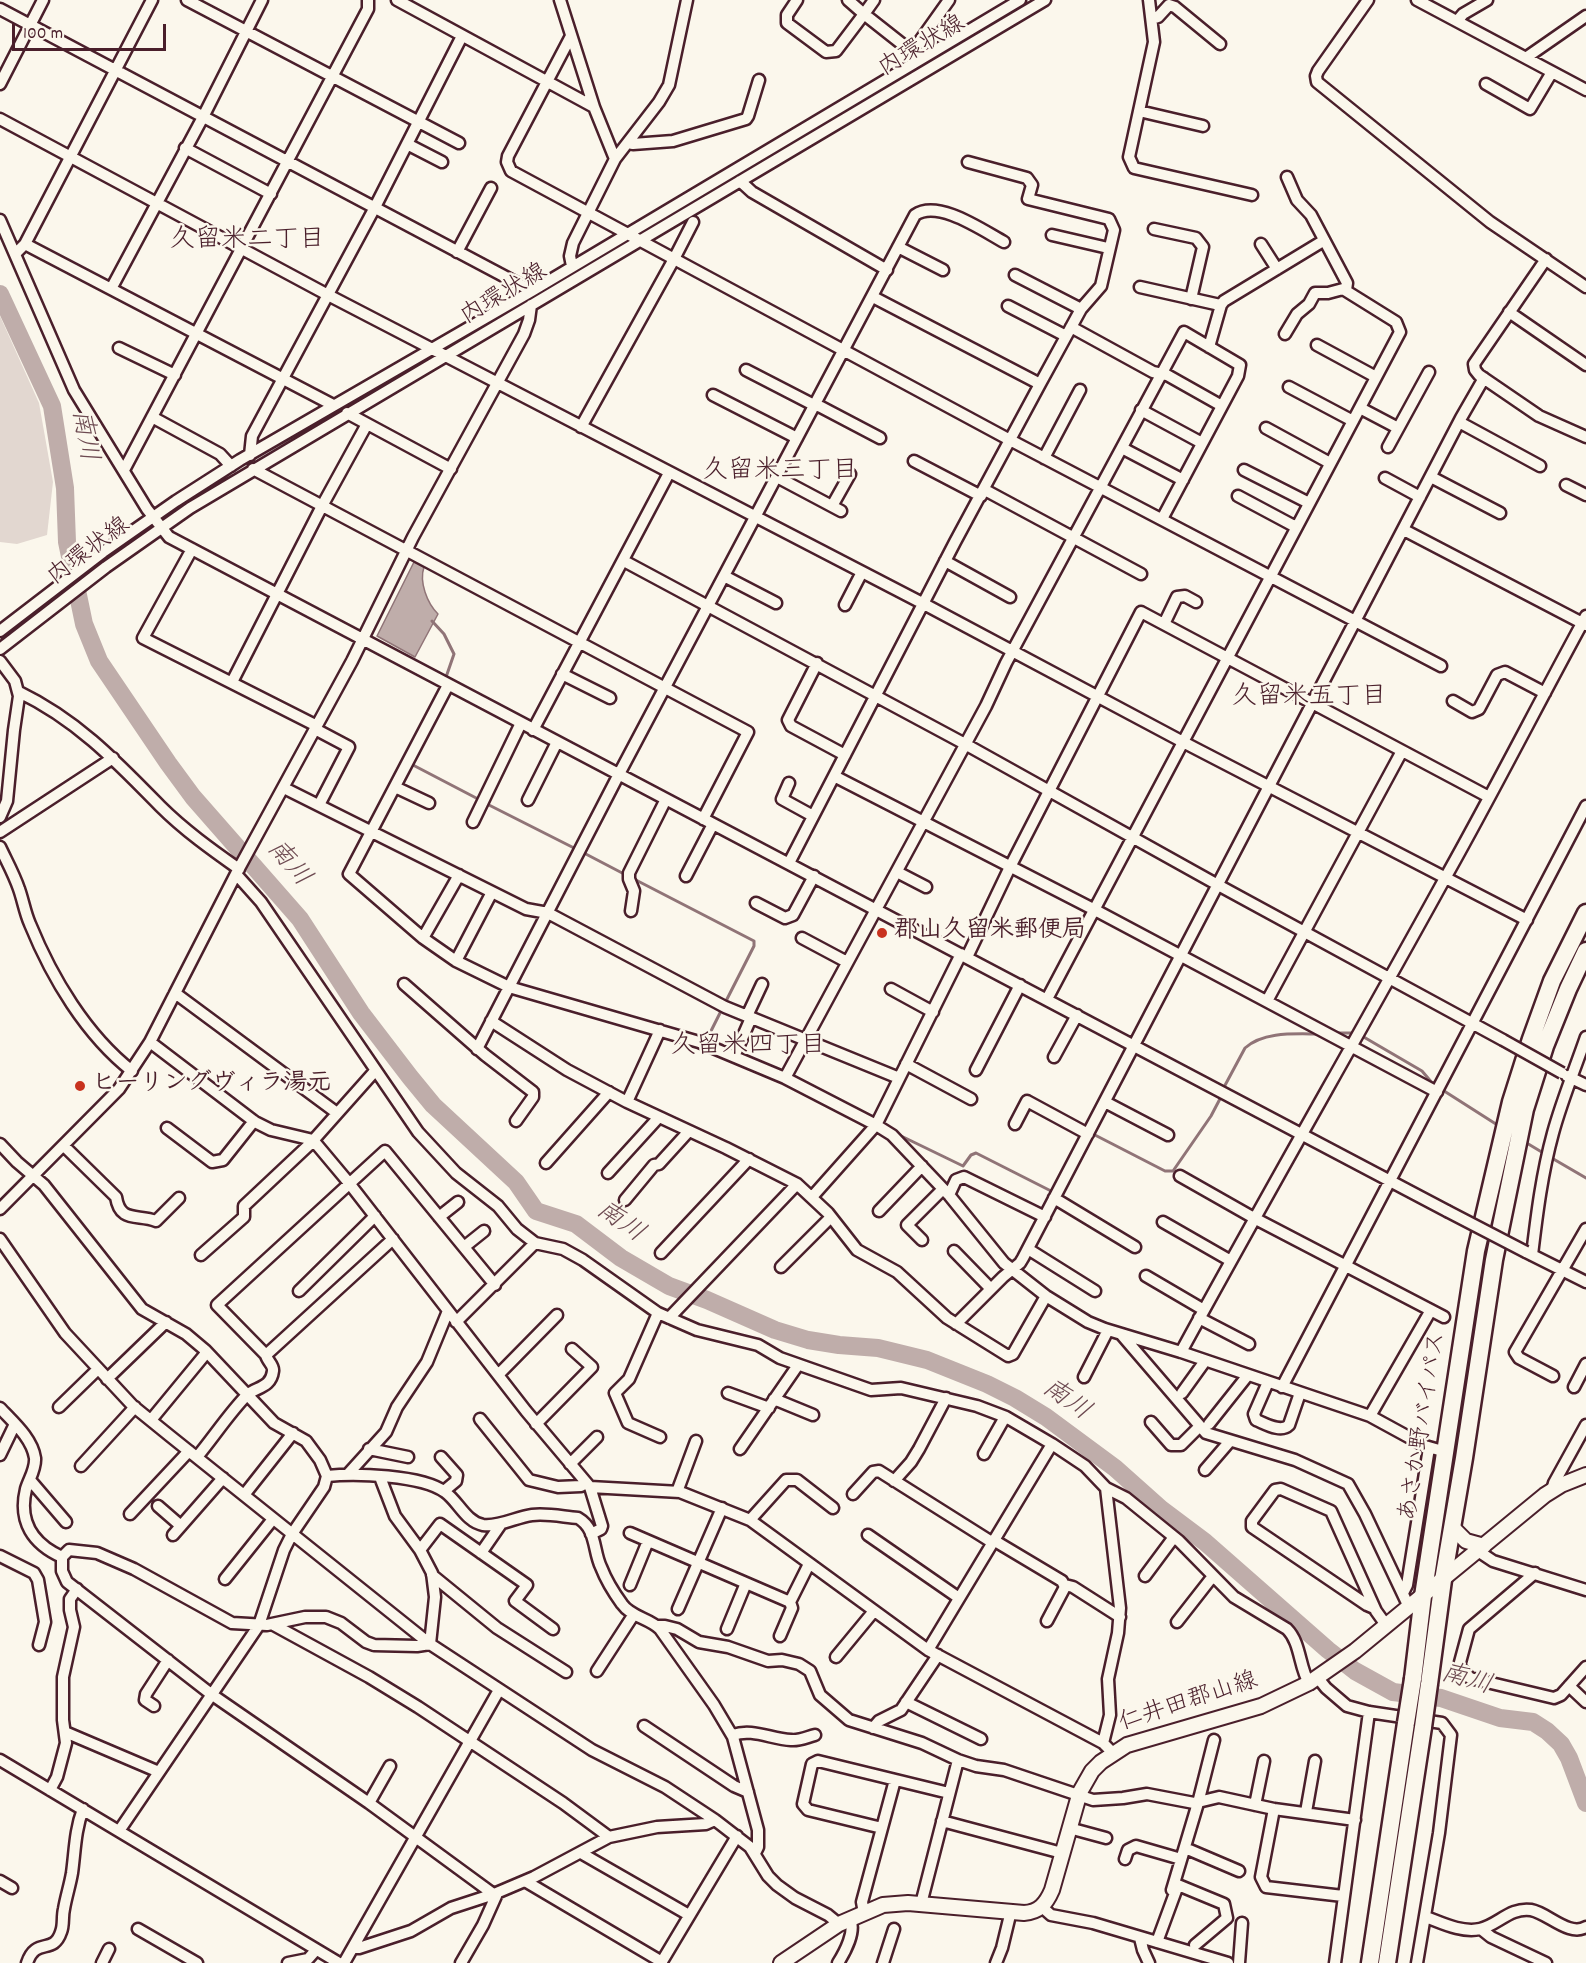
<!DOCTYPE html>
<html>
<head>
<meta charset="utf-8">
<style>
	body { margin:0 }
	#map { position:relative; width:1586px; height:1963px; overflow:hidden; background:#fbf7ec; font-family:Dekko,sans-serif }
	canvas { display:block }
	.scale { position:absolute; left:12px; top:24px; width:154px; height:27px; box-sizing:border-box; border:3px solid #4a1f2b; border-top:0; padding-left:8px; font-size:18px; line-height:21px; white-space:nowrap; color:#4a1f2b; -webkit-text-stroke:4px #fbf7ec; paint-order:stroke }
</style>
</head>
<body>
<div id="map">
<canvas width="1586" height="1963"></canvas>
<div class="scale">100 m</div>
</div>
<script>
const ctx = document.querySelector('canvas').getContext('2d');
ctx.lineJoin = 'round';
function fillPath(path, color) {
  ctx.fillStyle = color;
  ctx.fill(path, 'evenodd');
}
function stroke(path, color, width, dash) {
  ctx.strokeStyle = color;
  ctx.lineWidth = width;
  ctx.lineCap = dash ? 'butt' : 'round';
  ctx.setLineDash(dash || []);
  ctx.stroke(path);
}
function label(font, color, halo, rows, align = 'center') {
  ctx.font = font + ' Dekko,"Klee One",sans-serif';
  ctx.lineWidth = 5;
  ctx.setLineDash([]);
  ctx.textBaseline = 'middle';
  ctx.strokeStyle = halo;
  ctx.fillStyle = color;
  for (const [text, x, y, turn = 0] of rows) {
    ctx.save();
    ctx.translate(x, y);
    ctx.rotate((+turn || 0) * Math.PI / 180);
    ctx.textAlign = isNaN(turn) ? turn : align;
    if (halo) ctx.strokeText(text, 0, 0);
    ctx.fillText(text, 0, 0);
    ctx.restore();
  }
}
fillPath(new Path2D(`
	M 0,316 L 39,403 L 53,482 L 47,535 L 17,544 L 0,542 Z`), '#e2d7d0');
const water = new Path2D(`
	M 414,562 L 424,567 C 419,582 427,603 438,614 L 415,657 L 377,636 Z`);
fillPath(water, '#bfadaa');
stroke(water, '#907477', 1.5);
stroke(new Path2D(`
	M 432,621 L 444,634 L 454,654 L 445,680
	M 411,764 L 480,800
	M 485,803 L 576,849
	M 582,852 L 626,875
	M 632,878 L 754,941 L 754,946 L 725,1003
	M 1336,1033 L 1355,1033 L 1362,1036 L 1422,1071 L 1433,1084
	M 706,1041 L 722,1009
	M 1223,1089 L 1245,1048 C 1264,1031 1296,1034 1320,1034
	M 1441,1089 L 1499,1126
	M 897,1134 L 963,1166 L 971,1155 L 976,1153 L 1053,1192
	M 1092,1136 L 1093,1134 L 1165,1171 L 1173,1171 L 1211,1116 L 1222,1095
	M 1525,1142 L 1545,1154
	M 1550,1157 L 1586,1178`), '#907477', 3);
stroke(new Path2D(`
	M 0,294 L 52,406 L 65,488 L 67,542 L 84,624 L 99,661 L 168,763 L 193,797 L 300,919 L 361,1013 L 410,1077 L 433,1105 L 516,1182 L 536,1211 L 576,1224 L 621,1258 L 669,1286 L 707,1300 L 775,1330 L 808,1340 L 839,1345 L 878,1348 L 927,1360 L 987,1384 L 1015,1398 L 1046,1417 L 1115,1468 L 1161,1509 L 1205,1542 L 1328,1650 L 1355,1671 L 1393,1692 L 1441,1698 L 1500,1718 L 1533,1722 L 1547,1731 L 1561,1744 L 1569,1758 L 1586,1803`), '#bfadaa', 18);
const minor = new Path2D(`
	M 187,0 L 459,143
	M 397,0 L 594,107
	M 560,0 L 594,107 L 615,159
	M 797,0 L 787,15 L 787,23 L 826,52 L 836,51 L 864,14 L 848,0
	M 874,0 L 864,14 L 921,59
	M 1149,0 L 1154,42 L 1129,157 L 1134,168 L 1252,195
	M 1368,0 L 1318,71 L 1316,76 L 1317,82 L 1490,222 L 1586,287
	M 1417,0 L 1586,90
	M 0,9 L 532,291
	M 1152,19 L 1158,17 L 1169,5 L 1175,7 L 1220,44
	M 1458,20 L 1463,14 L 1487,0
	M 571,36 L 508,156 L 507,162 L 511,171 L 1010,440 L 1441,666
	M 912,52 L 949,0
	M 1527,57 L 1586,16
	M 0,84 L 43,0
	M 1486,84 L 1530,109 L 1552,72
	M 1139,111 L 1203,126
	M 0,119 L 328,295 L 924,604 L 1183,742 L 1527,920
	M 628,143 L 633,144 L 673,141 L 746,119 L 748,116 L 759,80
	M 407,144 L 442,162
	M 185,148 L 271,194
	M 1287,177 L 1297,200 L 1311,215 L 1347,283 L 1346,290
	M 740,181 L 752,192 L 887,270
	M 0,220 L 74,390 L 147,509 L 169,537 L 1447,1211
	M 1154,229 L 1196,238 L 1203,247 L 1191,299
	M 1052,235 L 1108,248
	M 25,244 L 152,0
	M 1261,244 L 1277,269
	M 898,247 L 943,270
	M 457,252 L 491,188
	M 15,254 L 25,244 L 333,405
	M 1546,259 L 1474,364 L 1475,370 L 1479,375 L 1539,416 L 1586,437
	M 572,266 L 570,256 L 573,243 L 615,159 L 659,102 L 669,85 L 687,0
	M 1015,275 L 1081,309
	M 1140,287 L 1220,305
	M 111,289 L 203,117 L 262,0
	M 873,297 L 1040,384
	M 1008,306 L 1066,336
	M 1509,312 L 1586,365
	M 1071,327 L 1153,372 L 1167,375 L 1222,406
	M 1317,345 L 1376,377
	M 1209,347 L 1221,305 L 1224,301 L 1323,241
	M 119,348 L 175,375
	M 746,370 L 810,403 L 821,407 L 880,438
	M 1289,387 L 1353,421
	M 713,395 L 797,438
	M 1360,408 L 1398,428
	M 1141,410 L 1202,443
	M 347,413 L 451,469
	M 152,417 L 220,454 L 231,466
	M 1459,422 L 1540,466
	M 581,427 L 674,259 L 693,222
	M 1266,428 L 1330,463
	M 1388,447 L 1429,372
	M 1122,448 L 1183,480
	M 250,455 L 252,436 L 374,209 L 462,36
	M 1044,458 L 1080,390
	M 914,461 L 981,496
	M 253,469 L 748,732 L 703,819
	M 124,470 L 368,9 L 368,0
	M 1244,470 L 1309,503
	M 777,477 L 841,511
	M 1431,477 L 1500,513
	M 1385,478 L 1420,497
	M 1566,485 L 1586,495
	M 985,490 L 1141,574
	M 1238,496 L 1296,527
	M 832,506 L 850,474
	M 1404,530 L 1586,625
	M 192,549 L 143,638 L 317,726
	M 624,561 L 965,744 L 1218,885 L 1503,1040
	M 945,561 L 1010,597
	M 724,576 L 776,603
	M 845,605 L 862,572
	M 1164,624 L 1177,597 L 1185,596 L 1196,602
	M 0,631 L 103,552 L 176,501 L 240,460 L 532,291 L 1020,0
	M 0,649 L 106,567 L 190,508 L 1045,0
	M 0,661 L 15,681 L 19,696 L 14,730 L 7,801 L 0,817
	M 817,663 L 788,720 L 791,726 L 845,755
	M 562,674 L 610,698
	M 232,682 L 322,506 L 367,424
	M 448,685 L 349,874 L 423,938 L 456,961 L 509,987 L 699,1042 L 785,1078 L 876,1125 L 892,1135 L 949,1195 L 1004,1263 L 1046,1296 L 1088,1322 L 1105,1329 L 1181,1352 L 1370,1416 L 1425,1446 L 1446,1452
	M 19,692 C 77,720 116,761 160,806 C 184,830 212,850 239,869
	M 1453,701 L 1472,712 L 1479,709 L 1497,675 L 1505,672 L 1545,693
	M 315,729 L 349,747 L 319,805
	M 533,730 L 669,473
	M 834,776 L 1095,910 L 1437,1092
	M 789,783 L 782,799 L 813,816
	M 395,787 L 429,803
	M 284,788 L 526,909 L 548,913 L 725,1007 L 899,1078
	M 528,800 L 557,742
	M 473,822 L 521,723
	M 0,832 L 113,758
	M 0,847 C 6,860 14,874 19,889 C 23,900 25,913 30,924 C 52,978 86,1035 132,1071
	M 789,863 L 955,542 L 1040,384 L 1081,309 L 1101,286 L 1114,230 L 1109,219 L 1028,199 L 1032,185 L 1027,178 L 968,162
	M 897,872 L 926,887
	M 236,874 L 261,902 L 418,1132 L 456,1173 L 498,1206 L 517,1229 L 535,1243 L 563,1249 L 583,1260 L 658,1313 L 697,1330 L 758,1345 L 780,1358 L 871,1390 L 901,1388 L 977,1406 L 1006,1417 L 1052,1444 L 1085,1466 L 1106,1488 L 1126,1498 L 1179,1541 L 1234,1597 L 1287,1629 C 1301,1643 1299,1667 1309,1683
	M 686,876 L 713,824
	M 756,903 L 785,918 L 793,915 L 814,876
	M 631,911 L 634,891 L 629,879 L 629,873 L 666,799
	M 423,938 L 459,875
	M 802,938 L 847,962
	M 967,957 L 1010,867 L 1141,612 L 1489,797
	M 456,961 L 492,892
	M 404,984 L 485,1055 L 533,1092 L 533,1097 L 516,1121
	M 891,989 L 933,1012
	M 175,993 L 337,1113
	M 1047,999 L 1400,332 L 1396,322 L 1343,289 L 1328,293 L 1315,293 L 1309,304 L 1297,314 L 1285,334
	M 1267,1001 L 1402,751
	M 747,1016 L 762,984
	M 491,1021 L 567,1070 L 627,1102 L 726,1148 L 797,1184 L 828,1213 L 857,1250 L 897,1272 L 947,1318 L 1008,1356 L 1013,1354 L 1046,1296
	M 150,1042 L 255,1122 L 271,1130 L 313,1140 L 349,1183 L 526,1411 L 590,1487 L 602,1526 L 601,1529 L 591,1534
	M 477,1049 L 619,774 L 915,215 C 938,199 982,230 1004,242
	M 736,1052 L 751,1018
	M 1054,1057 L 1077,1015
	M 906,1064 L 971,1099
	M 976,1070 L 1020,985
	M 1567,1076 L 1586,1085
	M 785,1078 L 986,706 L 1006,663 L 1184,332 L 1240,365 L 1238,376 L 1162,519
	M 627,1102 L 660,1030
	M 1105,1102 L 1168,1135
	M 1015,1124 L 1027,1101 L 1088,1134
	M 167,1128 L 212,1162 L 223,1160 L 254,1121
	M 0,1144 L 17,1162 L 44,1185 L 142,1309 L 186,1334 L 205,1350 L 274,1423 L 306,1441 L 320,1460 L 327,1476 L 324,1487 L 292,1534 L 284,1550 L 259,1625 L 119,1831
	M 64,1146 L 116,1197 C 120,1223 137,1214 156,1221 L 179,1198
	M 546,1163 L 609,1092
	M 608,1173 L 659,1117
	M 1180,1176 L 1254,1218 L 1444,1317
	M 949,1195 L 956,1180 L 964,1177 L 1045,1217
	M 812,1197 L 876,1125 L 961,954
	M 1054,1198 L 1135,1247
	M 625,1200 L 654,1165 L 659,1164 L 689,1131
	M 0,1209 L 119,1089 L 150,1042 L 237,872 L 352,661 L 413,537 L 524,334 L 529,320 L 531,305
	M 879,1211 L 922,1166
	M 439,1217 L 458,1202
	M 1163,1222 L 1231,1261
	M 0,1239 L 65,1333 L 133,1406 L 170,1436 L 430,1644 L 592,1750 L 665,1787 L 715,1820 L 750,1847 L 768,1876 L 777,1885 L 795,1898 L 828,1915 L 839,1924
	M 393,1239 L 266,1355 L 217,1305 L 385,1151 L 495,1285
	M 922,1240 L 907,1225 L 943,1189
	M 464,1247 L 484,1231
	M 1028,1249 L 1095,1291
	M 954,1251 L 991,1289
	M 1526,1252 L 1586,1282
	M 661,1253 L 749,1159
	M 201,1255 L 244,1217 L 244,1206 L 310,1144 L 375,1071
	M 1532,1255 C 1537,1213 1542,1173 1553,1133 C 1562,1100 1575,1069 1586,1037
	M 781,1267 L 831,1217
	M 1146,1276 L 1204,1310
	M 299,1291 L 375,1216
	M 658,1313 L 629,1379 L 615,1393 L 628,1423 L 660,1437
	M 669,1318 L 797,1184
	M 1199,1318 L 1249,1344
	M 456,1322 L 535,1243
	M 956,1324 L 1003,1277 L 1020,1263 L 1023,1258 L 1461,418 L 1484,378
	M 1121,1334 L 1206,1433 L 1295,1460 L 1348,1484 L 1365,1514 L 1409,1607
	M 1181,1352 C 1267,1194 1357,1038 1444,880 C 1493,793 1538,704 1586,616
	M 498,1375 L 557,1315
	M 1553,1376 L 1519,1358 L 1515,1352 L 1586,1229
	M 1084,1377 L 1108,1330
	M 107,1379 L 166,1322
	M 1268,1382 L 1254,1414 L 1256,1420 C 1266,1424 1281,1433 1289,1425 L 1300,1393
	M 1282,1387 L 1586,806
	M 1574,1387 L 1586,1364
	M 728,1393 L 769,1408
	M 1182,1393 L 1205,1361
	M 774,1399 L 813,1415
	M 59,1407 L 98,1369
	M 0,1408 C 13,1422 32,1438 35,1458 C 36,1469 29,1479 26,1489 C 18,1522 33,1544 62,1557 L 69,1550 L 97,1553 L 134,1569 L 232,1623 L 267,1625 L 305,1617 L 326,1617 L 341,1623 L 366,1642 L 374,1645 L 417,1646 L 430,1644 L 435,1597 L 432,1573 L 420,1550 L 395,1516 L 380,1477
	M 1370,1416 L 1431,1310
	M 480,1419 L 529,1480 L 558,1487 L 581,1486 L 586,1483
	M 151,1420 L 207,1352
	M 1151,1422 L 1171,1445 L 1181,1445 L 1200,1426
	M 536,1424 L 592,1367 L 572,1349
	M 1209,1424 L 1248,1375
	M 369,1449 L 408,1457
	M 740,1449 L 798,1365
	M 984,1454 L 1005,1417
	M 0,1455 L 15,1424
	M 197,1457 C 213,1438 230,1412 247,1395 C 256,1387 271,1388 273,1371 C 274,1365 267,1361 266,1355
	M 441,1457 L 457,1475 L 456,1481 L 444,1491
	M 570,1464 L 597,1437
	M 81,1466 L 135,1407
	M 1205,1470 L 1230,1441
	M 348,1474 L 386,1432 L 397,1407 L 427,1362 L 448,1311
	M 327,1476 C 355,1473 422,1475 445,1492 C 458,1501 466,1522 483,1525 C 500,1527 516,1517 532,1515 C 547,1513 564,1517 578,1518 C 597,1529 593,1551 601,1567 C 606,1580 614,1593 622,1604 C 631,1617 649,1618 660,1629 L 714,1705 L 733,1737 L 758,1830 L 758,1847 L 755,1853
	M 30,1480 L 66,1522
	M 894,1481 L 911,1462 L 919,1449 L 946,1398
	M 590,1487 L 680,1492 L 750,1520 L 928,1650 L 1103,1743 L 1113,1753
	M 1552,1490 L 1554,1483 L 1586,1425
	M 677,1492 L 696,1441
	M 853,1494 L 873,1472 L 879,1471 L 990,1541 L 995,1541 L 1062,1581 L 1065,1587 L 1047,1621
	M 244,1495 L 293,1433
	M 158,1506 L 181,1526
	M 130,1514 L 189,1451
	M 750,1520 L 786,1480 L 797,1480 L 833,1508
	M 630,1533 L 790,1602
	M 173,1535 L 223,1478
	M 868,1535 L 959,1598
	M 420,1550 L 440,1524 L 527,1585 L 515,1601 L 553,1629
	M 1478,1551 L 1493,1561 L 1586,1590
	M 481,1553 L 501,1524
	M 0,1556 L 34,1573 L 38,1580 L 45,1622 L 39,1645
	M 62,1557 L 62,1571 L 67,1582 L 211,1694 L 369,1803 L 496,1896 L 483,1925 L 461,1963
	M 1535,1573 L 1469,1629 L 1459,1666 L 1470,1678 L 1554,1698 L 1561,1695 L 1586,1667
	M 432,1575 L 497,1628 L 566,1672
	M 1145,1576 L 1174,1537
	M 225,1579 L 273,1519
	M 630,1585 L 648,1541
	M 1065,1585 L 1073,1587 L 1120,1617
	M 1403,1593 L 1407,1585 L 1429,1448
	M 1374,1608 L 1367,1605 L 1252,1527 L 1252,1521 L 1275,1490 L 1281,1489 L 1331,1511 L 1376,1611 L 1386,1625
	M 678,1609 L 722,1508
	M 1177,1622 L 1213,1576
	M 272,1624 L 369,1677 L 418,1707 L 563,1803 L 609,1837
	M 657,1626 L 665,1626 L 677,1629 L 699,1642 L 728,1647 L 768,1661 L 782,1660 L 799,1664 L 810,1671 L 820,1695 L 849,1720 L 922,1743 L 958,1760 L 976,1766 L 1004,1770 L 1093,1800 L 1123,1798 L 1147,1794 L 1194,1803 L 1219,1797 L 1274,1809 L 1355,1820
	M 727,1629 L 746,1583
	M 780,1636 L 792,1608 L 790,1602 L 809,1564
	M 928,1650 L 1052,1444
	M 836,1657 L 874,1611
	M 597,1671 L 634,1614
	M 1318,1678 L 1326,1688 L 1347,1706 L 1369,1712 L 1442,1723 L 1451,1735 L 1439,1833 L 1417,1963
	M 1569,1686 L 1586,1702
	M 906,1702 L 981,1739
	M 154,1706 L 145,1700 L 146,1694 L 168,1660
	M 644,1726 L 734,1786 L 748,1792
	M 873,1728 L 879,1721 L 901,1710 L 938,1655
	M 65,1732 L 159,1772
	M 733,1735 C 752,1728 771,1739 791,1740 C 799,1741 807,1737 815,1735
	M 1103,1743 L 1110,1715 L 1108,1679 L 1118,1633 L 1120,1608 L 1106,1488
	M 0,1760 L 339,1963
	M 50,1790 L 57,1777 L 66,1743 L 63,1720 L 63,1677 L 74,1627 L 70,1610 L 70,1599 L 77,1589
	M 369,1803 L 390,1766
	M 1255,1805 L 1264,1761
	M 1274,1809 L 1261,1877 L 1266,1887 L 1343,1896
	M 1306,1812 L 1315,1761
	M 942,1821 L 1062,1853
	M 882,1828 L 808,1810 L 803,1804 L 812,1764 L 818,1761 L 949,1793
	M 1069,1828 L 1106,1838
	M 1185,1848 L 1239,1871
	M 581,1853 L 689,1915
	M 1125,1859 L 1128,1850 L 1136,1846 L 1181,1859
	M 0,1881 L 12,1888
	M 525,1881 L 662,1962
	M 1172,1890 L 1198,1803 L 1214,1740
	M 921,1904 L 958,1760
	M 1042,1907 L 1051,1915 L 1093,1923 L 1228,1963
	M 864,1913 L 862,1902 L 895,1780
	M 1426,1917 C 1442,1923 1462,1933 1480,1929 C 1498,1925 1510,1907 1531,1910 C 1548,1913 1569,1937 1586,1927
	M 138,1929 L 197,1963
	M 1481,1929 L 1491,1937 L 1546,1963
	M 1140,1938 L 1143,1950 L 1149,1963
	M 1157,1942 L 1178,1885 L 1224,1904 L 1227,1918 L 1195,1945
	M 353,1948 L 359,1948 L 411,1931 L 451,1908 L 494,1894 L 534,1877 L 609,1837 L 657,1827 L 706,1824 L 715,1820
	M 27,1963 C 36,1936 53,1956 61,1932 C 64,1925 62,1917 64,1909 C 66,1897 70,1885 72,1873 C 75,1851 75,1830 83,1809
	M 102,1963 L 109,1949
	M 288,1963 L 308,1959 L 316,1950
	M 344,1963 L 499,1690
	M 661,1963 L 737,1836
	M 838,1963 C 845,1952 856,1931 850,1919
	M 883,1963 L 894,1929
	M 996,1963 L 1002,1948 L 1011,1911
	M 1239,1963 L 1242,1923
	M 1335,1963 L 1369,1712`);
const major = new Path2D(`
	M 1452,1527 L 1466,1541 L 1484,1546
	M 781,1963 L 839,1924 L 883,1905 L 908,1903 L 1024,1913 C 1039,1912 1046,1904 1052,1890 L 1080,1792 L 1092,1771 L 1101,1762 L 1127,1745 L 1261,1706 L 1309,1683 L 1355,1651 L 1545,1495 L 1561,1485 L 1586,1475`);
const highway = new Path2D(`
	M 1413,1679 L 1423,1596 L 1476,1251 L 1511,1102 L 1531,1039 L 1552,981 L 1586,913
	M 1429,1684 L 1443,1580 L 1464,1458 L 1494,1260 L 1525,1109 L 1545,1046 L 1568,989 L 1586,951
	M 1370,1963 L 1406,1723
	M 1387,1963 L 1423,1727`);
stroke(minor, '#4a1f2b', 15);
stroke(major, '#4a1f2b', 18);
stroke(highway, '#4a1f2b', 21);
stroke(minor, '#fbf7ec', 10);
stroke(major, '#fbf7ec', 14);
stroke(highway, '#fbf7ec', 16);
const minorBridge = new Path2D(`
	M 1503,1040 L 1562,1073
	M 1447,1211 L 1526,1252`);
const highwayBridge = new Path2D(`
	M 1406,1723 L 1413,1679
	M 1423,1727 L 1429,1684`);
stroke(minorBridge, '#4a1f2b', 15, []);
stroke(highwayBridge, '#4a1f2b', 21, []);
stroke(minorBridge, '#fbf7ec', 10);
stroke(highwayBridge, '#fbf7ec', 16);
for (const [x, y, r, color] of [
	[882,933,6,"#c8321e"],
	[80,1086,6,"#c8321e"]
]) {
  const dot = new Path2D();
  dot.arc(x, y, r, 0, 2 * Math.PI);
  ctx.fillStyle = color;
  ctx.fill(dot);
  stroke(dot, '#fbf7ec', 2);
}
label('24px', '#4a1f2b', '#fbf7ec', [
	["内環状線",923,48,-31],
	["内環状線",505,296,-31],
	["内環状線",90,553,-37],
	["あさか野バイパス",1425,1427,-81],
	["仁井田郡山線",1189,1704,-18]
]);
label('bold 24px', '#4a1f2b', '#fbf7ec', [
	["郡山久留米郵便局",894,933],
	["ヒーリングヴィラ湯元",92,1086]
], 'left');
label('26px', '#4a1f2b', '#fbf7ec', [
	["久留米二丁目",247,242],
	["久留米三丁目",780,473],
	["久留米五丁目",1309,699],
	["久留米四丁目",748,1048]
]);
label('italic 26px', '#6d4a51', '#fbf7ec', [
	["南川",82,436,80],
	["南川",287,865,49],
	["南川",619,1224,35],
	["南川",1065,1402,35],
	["南川",1466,1682,16]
]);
</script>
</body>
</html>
